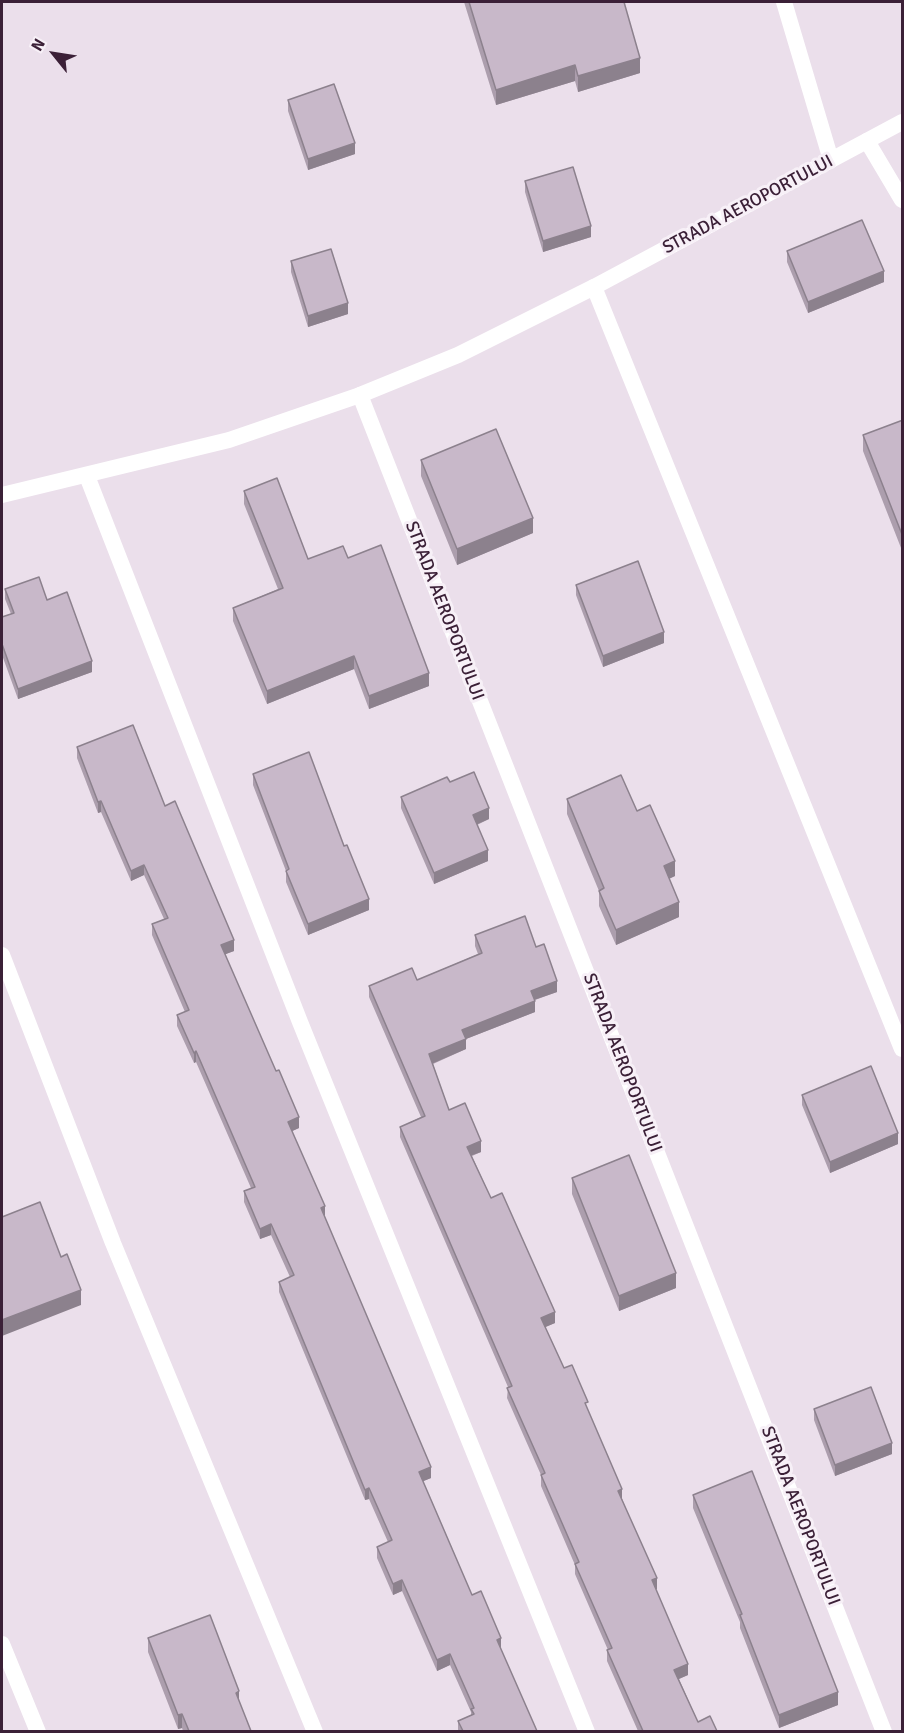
<!DOCTYPE html>
<html>
<head>
<meta charset="utf-8">
<style>
	body { margin:0 }
	#map { position:relative; width:904px; height:1733px; overflow:hidden; background:#ebdfeb; font-family:Signika,sans-serif }
	canvas { display:block }
	.frame { position:absolute; inset:0; border:3px solid #3b2037; pointer-events:none }
	.north { position:absolute; left:24px; top:24px; width:60px; height:60px; -webkit-text-stroke:4px #f7f0f7; paint-order:stroke; rotate:300deg; font-size:16px; font-weight:700; line-height:24px; text-align:center; color:#3b2037 }
	.north::after { content:''; display:block; margin:auto; width:21px; height:27px; background:#3b2037; clip-path:polygon(50% 0,100% 100%,50% 72%,0 100%) }
</style>
</head>
<body>
<div id="map">
<canvas width="904" height="1733"></canvas>
<div class="frame"></div>
<div class="north">N</div>
</div>
<script>
const ctx = document.querySelector('canvas').getContext('2d');
ctx.lineJoin = 'round';
function stroke(path, color, width, dash) {
  ctx.strokeStyle = color;
  ctx.lineWidth = width;
  ctx.lineCap = dash ? 'butt' : 'round';
  ctx.setLineDash(dash || []);
  ctx.stroke(path);
}
function fillPath(path, color) {
  ctx.fillStyle = color;
  ctx.fill(path, 'evenodd');
}
function label(font, color, halo, rows, align = 'center') {
  ctx.font = font + ' Signika,sans-serif';
  ctx.lineWidth = 6;
  ctx.setLineDash([]);
  ctx.textBaseline = 'middle';
  ctx.strokeStyle = halo;
  ctx.fillStyle = color;
  for (const [text, x, y, turn = 0] of rows) {
    ctx.save();
    ctx.translate(x, y);
    ctx.rotate((+turn || 0) * Math.PI / 180);
    ctx.textAlign = isNaN(turn) ? turn : align;
    if (halo) ctx.strokeText(text, 0, 0);
    ctx.fillText(text, 0, 0);
    ctx.restore();
  }
}
stroke(new Path2D(`
	M 784,2 L 831,160
	M 867,141 L 902,200
	M 594,287 L 902,1049
	M 360,395 L 884,1732
	M 87,476 L 300,1022 L 587,1732
	M 2,955 L 113,1243 L 315,1732
	M 2,1644 L 38,1732`), '#fff', 16);
stroke(new Path2D(`
	M 2,495 L 229,440 L 360,395 L 458,355 L 594,287 L 902,122`), '#fff', 16);
fillPath(new Path2D(`
	M 464,2 L 624,2 L 640,73 L 578,92 L 575,81 L 496,105 Z
	M 288,100 L 355,154 L 308,170 L 288,111 Z
	M 525,181 L 591,237 L 543,252 L 525,192 Z
	M 787,251 L 884,282 L 808,313 L 787,262 Z
	M 291,261 L 348,314 L 308,327 L 291,272 Z
	M 903,420 L 903,553 L 863,451 L 863,435 Z
	M 421,460 L 533,533 L 457,565 L 421,476 Z
	M 244,491 L 308,559 L 348,558 L 429,686 L 369,709 L 354,669 L 267,704 L 233,621 L 233,608 L 278,589 L 244,504 Z
	M 576,585 L 664,643 L 603,667 L 576,595 Z
	M 5,589 L 47,600 L 92,672 L 18,699 L 2,655 L 2,617 L 11,614 L 5,599 Z
	M 77,747 L 165,806 L 234,951 L 225,954 L 299,1128 L 292,1131 L 325,1217 L 431,1478 L 423,1481 L 472,1595 L 501,1649 L 537,1731 L 458,1731 L 458,1721 L 471,1715 L 471,1712 L 450,1665 L 437,1671 L 402,1591 L 393,1595 L 377,1558 L 377,1547 L 388,1542 L 369,1499 L 365,1500 L 279,1292 L 279,1282 L 290,1277 L 271,1235 L 260,1239 L 244,1202 L 244,1191 L 251,1188 L 196,1062 L 194,1063 L 177,1026 L 177,1015 L 185,1012 L 152,935 L 152,924 L 164,919 L 144,875 L 131,881 L 101,812 L 98,813 L 77,758 Z
	M 253,774 L 344,846 L 369,910 L 308,935 L 286,882 L 286,871 L 253,785 Z
	M 450,782 L 489,819 L 477,825 L 488,861 L 434,884 L 401,808 L 401,797 Z
	M 567,799 L 637,811 L 675,876 L 669,879 L 679,917 L 616,945 L 599,906 L 599,891 L 567,814 Z
	M 475,935 L 536,947 L 557,992 L 535,1000 L 535,1012 L 466,1039 L 466,1049 L 433,1064 L 449,1110 L 481,1152 L 472,1156 L 491,1198 L 555,1323 L 545,1327 L 564,1368 L 588,1411 L 657,1589 L 656,1589 L 688,1675 L 679,1679 L 698,1722 L 717,1731 L 638,1731 L 607,1661 L 607,1650 L 608,1650 L 575,1574 L 575,1565 L 541,1486 L 541,1475 L 507,1398 L 508,1387 L 400,1137 L 400,1127 L 421,1117 L 369,997 L 369,986 L 417,980 L 478,954 L 475,946 Z
	M 802,1095 L 898,1144 L 830,1173 L 802,1105 Z
	M 572,1178 L 676,1288 L 619,1311 L 572,1194 Z
	M 814,1409 L 892,1454 L 835,1476 L 814,1420 Z
	M 693,1495 L 838,1705 L 779,1728 L 740,1628 L 740,1622 L 693,1508 Z
	M 148,1638 L 239,1702 L 251,1731 L 183,1731 L 182,1728 L 178,1729 L 148,1652 Z`), '#ac9ead');
fillPath(new Path2D(`
	M 640,58 L 640,73 L 578,92 L 578,76 Z
	M 575,65 L 575,81 L 496,105 L 496,90 Z
	M 355,143 L 355,154 L 308,170 L 308,159 Z
	M 591,226 L 591,237 L 543,252 L 543,241 Z
	M 884,271 L 884,282 L 808,313 L 808,302 Z
	M 348,303 L 348,314 L 308,327 L 308,316 Z
	M 533,518 L 533,533 L 457,565 L 457,549 Z
	M 664,632 L 664,643 L 603,667 L 603,656 Z
	M 354,656 L 354,669 L 267,704 L 267,691 Z
	M 92,661 L 92,672 L 18,699 L 18,689 Z
	M 429,673 L 429,686 L 369,709 L 369,696 Z
	M 101,801 L 101,812 L 98,813 L 98,802 Z
	M 489,808 L 489,819 L 473,826 L 473,815 Z
	M 488,850 L 488,861 L 434,884 L 434,873 Z
	M 675,861 L 675,876 L 664,881 L 664,866 Z
	M 144,865 L 144,875 L 131,881 L 131,871 Z
	M 369,899 L 369,910 L 308,935 L 308,924 Z
	M 679,902 L 679,917 L 616,945 L 616,930 Z
	M 234,940 L 234,951 L 221,956 L 221,945 Z
	M 557,981 L 557,992 L 531,1001 L 531,991 Z
	M 535,1001 L 535,1012 L 466,1039 L 466,1049 L 429,1065 L 429,1054 L 462,1030 Z
	M 196,1051 L 196,1062 L 194,1063 L 194,1053 Z
	M 299,1117 L 299,1128 L 288,1133 L 288,1122 Z
	M 898,1133 L 898,1144 L 830,1173 L 830,1162 Z
	M 481,1141 L 481,1152 L 467,1157 L 467,1147 Z
	M 325,1206 L 325,1217 L 321,1208 Z
	M 271,1224 L 271,1235 L 260,1239 L 260,1229 Z
	M 676,1273 L 676,1288 L 619,1311 L 619,1296 Z
	M 81,1290 L 81,1305 L 2,1336 L 2,1320 Z
	M 555,1312 L 555,1323 L 541,1329 L 541,1318 Z
	M 892,1443 L 892,1454 L 835,1476 L 835,1465 Z
	M 431,1467 L 431,1478 L 419,1483 L 419,1472 Z
	M 369,1488 L 369,1499 L 365,1500 L 365,1490 Z
	M 622,1489 L 622,1500 L 618,1491 Z
	M 657,1578 L 657,1589 L 652,1591 L 652,1580 Z
	M 402,1580 L 402,1591 L 393,1595 L 393,1584 Z
	M 501,1638 L 501,1649 L 497,1640 Z
	M 450,1654 L 450,1665 L 437,1671 L 437,1660 Z
	M 688,1664 L 688,1675 L 674,1681 L 674,1670 Z
	M 239,1691 L 239,1705 L 236,1693 Z
	M 838,1692 L 838,1705 L 779,1728 L 779,1715 Z
	M 182,1714 L 182,1728 L 178,1729 L 178,1715 Z`), '#8c818d');
const building = new Path2D(`
	M 469,2 L 624,2 L 640,58 L 578,76 L 575,65 L 496,90 Z
	M 334,84 L 355,143 L 308,159 L 288,100 Z
	M 573,167 L 591,226 L 543,241 L 525,181 Z
	M 862,220 L 884,271 L 808,302 L 787,251 Z
	M 331,249 L 348,303 L 308,316 L 291,261 Z
	M 903,420 L 903,537 L 863,435 Z
	M 496,429 L 533,518 L 457,549 L 421,460 Z
	M 277,478 L 308,559 L 343,546 L 348,558 L 381,545 L 429,673 L 369,696 L 354,656 L 267,691 L 233,608 L 283,588 L 244,491 Z
	M 638,561 L 664,632 L 603,656 L 576,585 Z
	M 39,577 L 47,600 L 67,592 L 92,661 L 18,689 L 2,644 L 2,617 L 14,613 L 5,589 Z
	M 133,725 L 165,806 L 175,801 L 234,940 L 221,945 L 276,1071 L 279,1070 L 299,1117 L 288,1122 L 325,1206 L 321,1208 L 431,1467 L 419,1472 L 472,1595 L 481,1591 L 501,1638 L 497,1640 L 537,1731 L 463,1731 L 458,1721 L 474,1714 L 471,1709 L 474,1708 L 450,1654 L 437,1660 L 402,1580 L 393,1584 L 377,1547 L 392,1540 L 369,1488 L 365,1490 L 279,1282 L 294,1275 L 271,1224 L 260,1229 L 244,1191 L 255,1187 L 196,1051 L 194,1053 L 177,1015 L 189,1010 L 152,924 L 168,918 L 144,865 L 131,871 L 101,801 L 98,802 L 77,747 Z
	M 309,752 L 344,846 L 347,845 L 369,899 L 308,924 L 286,871 L 289,869 L 253,774 Z
	M 474,772 L 489,808 L 473,815 L 488,850 L 434,873 L 401,797 L 447,777 L 450,782 Z
	M 621,775 L 637,811 L 650,805 L 675,861 L 664,866 L 679,902 L 616,930 L 599,891 L 604,888 L 567,799 Z
	M 525,916 L 536,947 L 544,944 L 557,981 L 531,991 L 535,1001 L 462,1030 L 466,1039 L 429,1054 L 449,1110 L 465,1103 L 481,1141 L 467,1147 L 491,1198 L 502,1193 L 555,1312 L 541,1318 L 564,1368 L 572,1365 L 588,1402 L 585,1403 L 622,1489 L 618,1491 L 657,1578 L 652,1580 L 688,1664 L 674,1670 L 698,1722 L 710,1716 L 717,1731 L 643,1731 L 607,1650 L 612,1648 L 575,1564 L 579,1562 L 541,1475 L 545,1473 L 507,1388 L 512,1386 L 400,1127 L 425,1116 L 369,986 L 412,968 L 417,980 L 482,953 L 475,935 Z
	M 871,1066 L 898,1133 L 830,1162 L 802,1095 Z
	M 629,1155 L 676,1273 L 619,1296 L 572,1178 Z
	M 40,1202 L 61,1257 L 67,1254 L 81,1290 L 2,1320 L 2,1217 Z
	M 871,1387 L 892,1443 L 835,1465 L 814,1409 Z
	M 752,1471 L 838,1692 L 779,1715 L 740,1615 L 742,1614 L 693,1495 Z
	M 210,1615 L 239,1691 L 236,1693 L 251,1731 L 189,1731 L 182,1714 L 178,1715 L 148,1638 Z`);
fillPath(building, '#c8b8c9');
stroke(building, '#8c818d', 1.5);
label('18px', '#3b2037', '#f7f0f7', [
	["STRADA AEROPORTULUI",748,205,-28],
	["STRADA AEROPORTULUI",444,611,69],
	["STRADA AEROPORTULUI",622,1063,69],
	["STRADA AEROPORTULUI",800,1516,69]
]);
</script>
</body>
</html>
